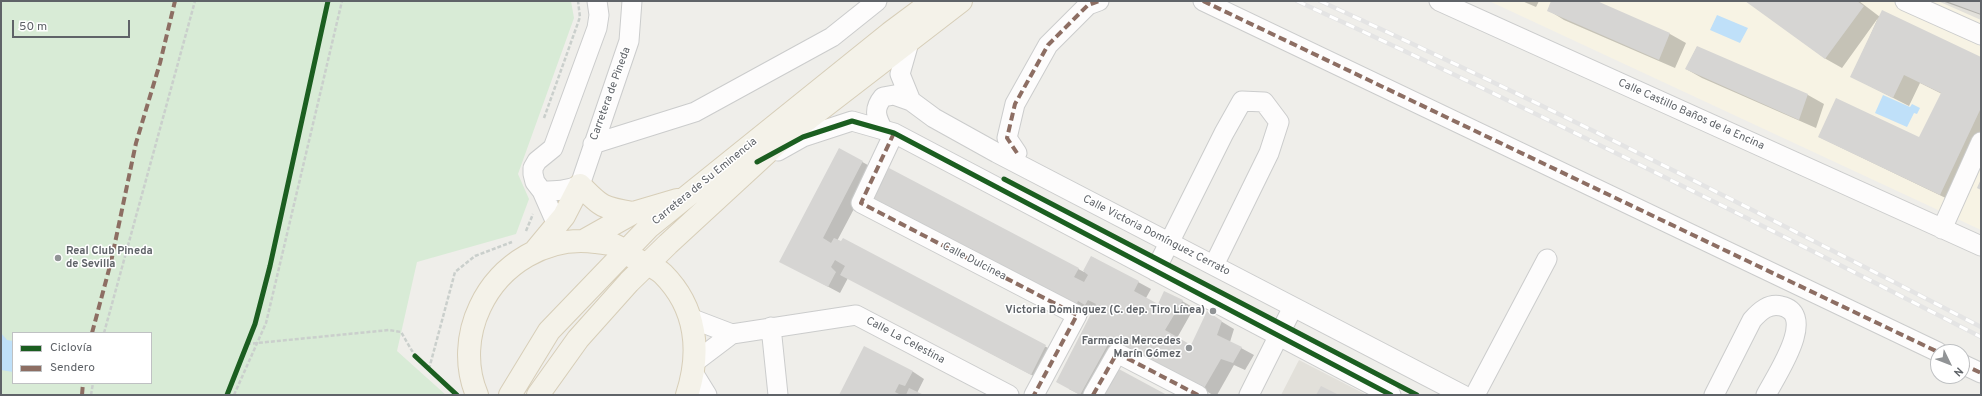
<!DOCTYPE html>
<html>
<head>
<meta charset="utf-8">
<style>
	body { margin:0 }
	#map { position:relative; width:1982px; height:396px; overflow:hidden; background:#efeeea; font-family:Overpass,sans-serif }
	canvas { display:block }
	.frame { position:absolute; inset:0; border:2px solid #5f6368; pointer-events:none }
	.legend { position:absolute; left:12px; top:332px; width:140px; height:52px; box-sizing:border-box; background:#fff; border:1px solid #bfc1c3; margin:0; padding:5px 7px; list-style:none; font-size:12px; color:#5f6368 }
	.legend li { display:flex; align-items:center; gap:8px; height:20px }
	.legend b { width:20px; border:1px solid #bfc1c3 }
	.north { position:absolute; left:1930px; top:344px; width:40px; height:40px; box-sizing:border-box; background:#fff; border:1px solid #bfc1c3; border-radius:50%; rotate:133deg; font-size:11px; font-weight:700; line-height:16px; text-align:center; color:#5f6368 }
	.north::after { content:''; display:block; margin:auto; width:14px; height:18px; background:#919496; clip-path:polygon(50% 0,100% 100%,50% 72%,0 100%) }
	.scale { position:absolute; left:12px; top:20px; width:118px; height:18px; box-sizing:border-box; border:2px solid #5f6368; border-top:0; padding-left:5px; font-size:12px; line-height:14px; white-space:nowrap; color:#5f6368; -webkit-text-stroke:3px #fff; paint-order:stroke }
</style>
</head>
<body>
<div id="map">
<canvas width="1982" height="396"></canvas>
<div class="frame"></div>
<ul class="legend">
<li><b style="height:5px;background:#1b5e20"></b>Ciclovía</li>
<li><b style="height:5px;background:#8d6e63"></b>Sendero</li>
</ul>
<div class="north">N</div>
<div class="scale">50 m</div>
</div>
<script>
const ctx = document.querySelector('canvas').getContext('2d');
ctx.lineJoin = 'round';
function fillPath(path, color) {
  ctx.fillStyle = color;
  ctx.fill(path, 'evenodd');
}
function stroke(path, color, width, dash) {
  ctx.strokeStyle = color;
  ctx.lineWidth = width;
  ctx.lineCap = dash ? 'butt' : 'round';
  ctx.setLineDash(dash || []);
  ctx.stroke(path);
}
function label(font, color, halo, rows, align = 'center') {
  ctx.font = font + ' Overpass,sans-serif';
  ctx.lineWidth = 3;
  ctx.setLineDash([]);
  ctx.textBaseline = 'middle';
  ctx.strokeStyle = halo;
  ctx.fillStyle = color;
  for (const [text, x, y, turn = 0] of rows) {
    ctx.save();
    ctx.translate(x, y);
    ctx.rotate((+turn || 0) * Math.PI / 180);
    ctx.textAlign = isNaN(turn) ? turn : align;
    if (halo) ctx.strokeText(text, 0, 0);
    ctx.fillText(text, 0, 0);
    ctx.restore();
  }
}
fillPath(new Path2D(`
	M 1489,1 L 1981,1 L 1981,230 Z`), '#f7f3e4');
fillPath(new Path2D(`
	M 1938,1 L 1981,1 L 1981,20 Z
	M 1299,360 L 1367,395 L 1281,395 Z`), '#e2e0da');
fillPath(new Path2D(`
	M 1,1 L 571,1 L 574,18 L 518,174 L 529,199 L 516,234 L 417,262 L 397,351 L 446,395 L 1,395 ZM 13,333 L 151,333 L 151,383 L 13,383 Z`), '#d8ebd6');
fillPath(new Path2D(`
	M 1717,15 L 1748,28 L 1740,43 L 1710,30 Z
	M 1883,95 L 1910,107 L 1912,104 L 1920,108 L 1917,114 L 1914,113 L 1907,127 L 1875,113 Z
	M 1,333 L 7,340 L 13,341 L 13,372 L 1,370 Z`), '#bfe0f9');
fillPath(new Path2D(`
	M 1522,1 L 1539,1 L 1536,7 Z
	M 1552,1 L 1594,1 L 1670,34 L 1686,43 L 1675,68 L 1564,20 L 1548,10 Z
	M 1747,1 L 1859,1 L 1880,17 L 1981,58 L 1981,151 L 1956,203 L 1819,137 L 1920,139 L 1942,94 L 1920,83 L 1909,106 L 1852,77 L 1878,18 L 1842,68 L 1826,59 Z
	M 1942,1 L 1981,1 L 1981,15 Z
	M 1697,47 L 1808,95 L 1824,104 L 1816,128 L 1702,78 L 1686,69 Z
	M 839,149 L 875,169 L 837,241 L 1058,353 L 1043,381 L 848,278 L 840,293 L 793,268 Z
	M 889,169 L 1084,272 L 1092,257 L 1151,289 L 1146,298 L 1158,305 L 1182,301 L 1194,308 L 1177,338 L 1192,346 L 1219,320 L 1234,329 L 1230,342 L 1254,355 L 1245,370 L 1234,365 L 1217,395 L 1213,395 L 1124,345 L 1096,395 L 1081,395 L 1069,389 L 1095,309 L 1091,307 L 1089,311 L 886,205 Z
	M 912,371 L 924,379 L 917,393 L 921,395 L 840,395 Z`), '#0003');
fillPath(new Path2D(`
	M 1551,1 L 1597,1 L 1670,33 L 1659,60 L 1547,11 Z
	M 1745,1 L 1857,1 L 1864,6 L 1825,59 Z
	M 1946,1 L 1981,1 L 1981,14 Z
	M 1882,10 L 1981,57 L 1981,108 L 1940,195 L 1818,137 L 1836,98 L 1919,137 L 1941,93 L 1904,75 L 1893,98 L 1850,77 Z
	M 1697,46 L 1808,94 L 1799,120 L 1685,69 Z
	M 839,148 L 863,161 L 823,238 L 831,243 L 834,238 L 841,241 L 843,238 L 1046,345 L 1031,375 L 840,275 L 845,266 L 835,260 L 831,267 L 836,272 L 828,287 L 779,262 Z
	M 889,168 L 1079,268 L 1074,277 L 1084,282 L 1088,275 L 1083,271 L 1091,256 L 1139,281 L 1134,291 L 1158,304 L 1164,291 L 1183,300 L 1165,330 L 1191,345 L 1207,311 L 1222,321 L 1217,335 L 1242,347 L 1233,363 L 1221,359 L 1203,390 L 1111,339 L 1080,395 L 1056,382 L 1096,304 L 1088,300 L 1085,305 L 1078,301 L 1076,305 L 873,198 Z
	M 1981,179 L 1981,190 L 1977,188 Z
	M 864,346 L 913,371 L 905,386 L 899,384 L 895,392 L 901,395 L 839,395 Z
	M 1117,368 L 1167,395 L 1102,395 Z
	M 1321,386 L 1339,395 L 1316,395 Z
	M 909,388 L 924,395 L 906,395 Z`), '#d6d5d3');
const minor = new Path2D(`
	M 1203,1 L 1938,352
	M 1439,1 L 1981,246
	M 1905,1 L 1981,35
	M 910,39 L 900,74 L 911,101 L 934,118 L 997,153 L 1463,395
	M 883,130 C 876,117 873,109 883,97 L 894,95 L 911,101
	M 894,133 L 861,203 L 1077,315 L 1034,395
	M 593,144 L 695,112 L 832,37 L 877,1
	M 778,151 L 803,137 L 852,121 L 894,133 L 1391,395
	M 1017,153 L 1007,138 L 1015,104 L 1048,45 L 1088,5 L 1099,1
	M 542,191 C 556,191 567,191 580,185 L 629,41 L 632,1
	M 557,225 L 542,191 L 535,182 L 533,174 L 533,168 L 537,161 L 553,148 L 597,28 L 599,15 L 597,1
	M 1942,229 L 1981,142
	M 1155,271 L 1224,133 L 1242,101 L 1264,102 L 1279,122 L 1269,153 L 1214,265
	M 690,318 L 732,334
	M 771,327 L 778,395
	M 695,362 L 732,334 L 856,315 L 1009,395
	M 1962,364 L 1981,373
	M 694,374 L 707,395
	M 1093,395 L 1117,353 L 1198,395
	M 1249,395 L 1293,307
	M 1475,395 L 1547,259
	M 1714,395 L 1752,320 C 1760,311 1769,303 1781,306 C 1819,314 1775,377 1766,395`);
const major = new Path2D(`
	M 580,185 C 601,207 603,208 633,213
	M 585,240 L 633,213 L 677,200
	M 535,251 L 564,216 L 580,185
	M 477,395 C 465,367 467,334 480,307 C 500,264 547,235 596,242 C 601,243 608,243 614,245 C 620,247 627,254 634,258 C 643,263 656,267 663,274 C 697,308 701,352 687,395
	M 510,395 L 549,331 L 649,227 L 890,33 L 933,1
	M 538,395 L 578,339 L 629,282 L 668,244 L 782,139 L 961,1`);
stroke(minor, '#cbcccc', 21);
stroke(major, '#d7ceb8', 24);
stroke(new Path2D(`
	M 544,118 L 580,17 L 578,1
	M 526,231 L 533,214
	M 104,333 L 195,1
	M 247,344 L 389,330 L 401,332 L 415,356
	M 429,369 L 455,272 L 475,256 L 512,242
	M 91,395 L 93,383
	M 234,395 L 266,323 L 342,1`), '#cacfcc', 2.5, [4, 2]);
stroke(minor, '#fdfcfc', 19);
stroke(major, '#f4f2e9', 22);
const rail = new Path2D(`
	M 1297,1 C 1528,107 1755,221 1981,337
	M 1320,1 C 1543,103 1763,214 1981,327`);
stroke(rail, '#e4e4e4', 4.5);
stroke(rail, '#fff', 3, [9]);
stroke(new Path2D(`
	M 1203,1 L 1938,352
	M 894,133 L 861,203 L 1077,315 L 1034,395
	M 1017,153 L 1007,138 L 1015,104 L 1048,45 L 1088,5 L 1099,1
	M 92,333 L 111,262 L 136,143 L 160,63 L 175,1
	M 1962,364 L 1981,373
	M 82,395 L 83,383
	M 1093,395 L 1117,353 L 1198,395`), '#8d6e63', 4, [8, 4]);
stroke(new Path2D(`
	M 757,162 L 803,137 L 852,121 L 894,133 L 1391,395
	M 1004,179 L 1417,395
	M 415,356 L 457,395
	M 227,395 L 255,324 L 270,266 L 328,1`), '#1b5e20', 5);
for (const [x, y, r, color] of [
	[58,258,4,"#919496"],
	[1213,311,4,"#919496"],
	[1189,348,4,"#919496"]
]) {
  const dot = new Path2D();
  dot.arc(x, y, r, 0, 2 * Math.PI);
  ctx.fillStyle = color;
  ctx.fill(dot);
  stroke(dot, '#fff', 1.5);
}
label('11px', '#5f6368', '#fff', [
	["Carretera de Pineda",611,94,-70],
	["Calle Castillo Baños de la Encina",1691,115,24],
	["Carretera de Su Eminencia",705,182,-39],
	["Calle Victoria Domínguez Cerrato",1156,236,27],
	["Calle Dulcinea",974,262,27],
	["Calle La Celestina",905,341,28]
]);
label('bold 11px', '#5f6368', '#fff', [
	["Real Club Pineda",66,252,"left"],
	["de Sevilla",66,265,"left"],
	["Victoria Dominguez (C. dep. Tiro Línea)",1205,311],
	["Farmacia Mercedes",1181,342],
	["Marín Gómez",1181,355]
], 'right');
</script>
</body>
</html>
